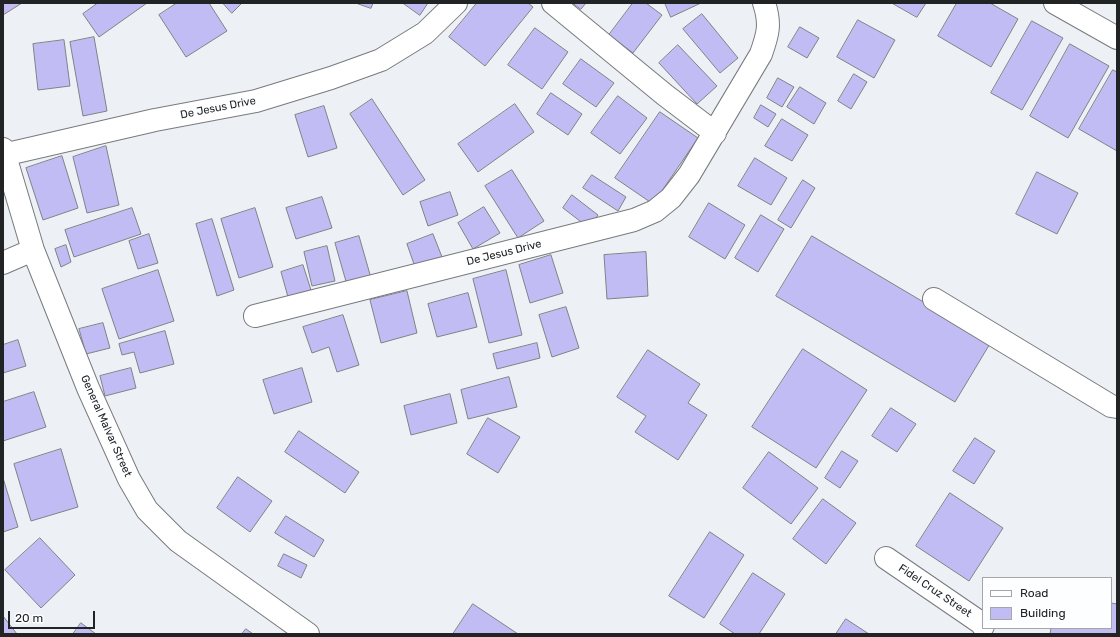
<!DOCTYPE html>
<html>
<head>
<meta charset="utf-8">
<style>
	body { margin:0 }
	#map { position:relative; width:1120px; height:637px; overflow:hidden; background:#edf1f5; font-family:Rubik,sans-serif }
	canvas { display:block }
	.frame { position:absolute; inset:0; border:4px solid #222325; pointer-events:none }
	.legend { position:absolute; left:982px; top:577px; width:130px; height:52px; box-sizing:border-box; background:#fdfeff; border:1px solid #a5a6a8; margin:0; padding:5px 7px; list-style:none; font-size:12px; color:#222325 }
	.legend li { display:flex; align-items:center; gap:8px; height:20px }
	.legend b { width:20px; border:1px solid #a5a6a8 }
	.scale { position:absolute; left:8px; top:611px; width:87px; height:18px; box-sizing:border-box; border:2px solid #222325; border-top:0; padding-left:5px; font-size:12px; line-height:14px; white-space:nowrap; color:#222325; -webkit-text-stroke:3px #fdfeff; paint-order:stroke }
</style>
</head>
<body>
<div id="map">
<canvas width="1120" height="637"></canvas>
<div class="frame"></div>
<ul class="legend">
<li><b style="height:5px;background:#fff"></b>Road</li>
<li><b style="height:11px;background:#c1bcf4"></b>Building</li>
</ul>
<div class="scale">20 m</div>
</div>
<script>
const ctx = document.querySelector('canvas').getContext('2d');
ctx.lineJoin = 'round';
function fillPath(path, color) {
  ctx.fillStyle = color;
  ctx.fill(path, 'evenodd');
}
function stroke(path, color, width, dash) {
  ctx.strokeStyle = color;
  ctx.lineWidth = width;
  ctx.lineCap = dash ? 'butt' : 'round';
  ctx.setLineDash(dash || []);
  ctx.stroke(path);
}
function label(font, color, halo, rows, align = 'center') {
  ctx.font = font + ' Rubik,sans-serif';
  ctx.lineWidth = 3.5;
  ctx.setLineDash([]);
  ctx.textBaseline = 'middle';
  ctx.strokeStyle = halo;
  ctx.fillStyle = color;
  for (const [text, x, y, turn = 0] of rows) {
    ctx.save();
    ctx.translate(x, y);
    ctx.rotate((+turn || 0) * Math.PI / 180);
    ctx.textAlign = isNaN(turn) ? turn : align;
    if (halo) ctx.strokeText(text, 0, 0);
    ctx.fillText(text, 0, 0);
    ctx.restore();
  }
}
const building = new Path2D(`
	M 3,3 L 22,3 L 3,15 Z
	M 98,3 L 147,3 L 99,37 L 83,14 Z
	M 177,3 L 209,3 L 227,31 L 186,57 L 159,15 Z
	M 223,3 L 242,3 L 232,13 Z
	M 356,3 L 373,3 L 371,8 Z
	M 403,3 L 428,3 L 420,15 Z
	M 477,3 L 528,3 L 533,7 L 485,66 L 449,37 Z
	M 573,3 L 586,3 L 581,9 Z
	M 633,3 L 646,3 L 662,15 L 633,53 L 609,35 Z
	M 665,3 L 701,3 L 671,17 Z
	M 892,3 L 926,3 L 917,17 Z
	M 957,3 L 990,3 L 1018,19 L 991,67 L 938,36 Z
	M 702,14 L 738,58 L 720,73 L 683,29 Z
	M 858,20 L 895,40 L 874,78 L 837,57 Z
	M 1032,21 L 1063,38 L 1022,110 L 991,93 Z
	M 800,27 L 819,38 L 807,58 L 788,47 Z
	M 535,28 L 568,52 L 542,89 L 508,65 Z
	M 94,37 L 107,111 L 83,116 L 70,42 Z
	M 64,40 L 70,86 L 38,90 L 33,44 Z
	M 1070,44 L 1109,66 L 1068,138 L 1030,116 Z
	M 678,45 L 717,86 L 697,104 L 659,63 Z
	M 581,59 L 614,83 L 596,107 L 563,84 Z
	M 1113,70 L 1117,72 L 1117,151 L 1079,129 Z
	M 854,74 L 867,82 L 851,109 L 838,101 Z
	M 778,78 L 794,87 L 782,107 L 767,98 Z
	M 800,87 L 826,103 L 814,124 L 787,107 Z
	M 551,93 L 582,114 L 568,135 L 537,114 Z
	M 618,96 L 647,118 L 620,154 L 591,133 Z
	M 372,99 L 425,180 L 403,195 L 350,114 Z
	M 515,104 L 534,132 L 478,172 L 458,144 Z
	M 761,105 L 776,114 L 768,127 L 754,118 Z
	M 324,106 L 337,148 L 308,157 L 295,115 Z
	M 660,112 L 698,138 L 653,204 L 615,178 Z
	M 782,119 L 808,135 L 792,161 L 765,146 Z
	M 106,146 L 119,205 L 87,213 L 73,157 Z
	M 62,156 L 78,208 L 43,220 L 26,168 Z
	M 755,158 L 787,178 L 771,205 L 738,186 Z
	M 512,170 L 544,221 L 518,238 L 485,186 Z
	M 1037,172 L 1078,193 L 1057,234 L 1016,214 Z
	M 592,175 L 626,197 L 618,211 L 583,188 Z
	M 803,180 L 815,188 L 791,228 L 778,220 Z
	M 450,192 L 458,215 L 428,226 L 420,202 Z
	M 572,195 L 598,215 L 589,228 L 563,208 Z
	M 322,197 L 332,228 L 296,239 L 286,208 Z
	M 709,203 L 745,225 L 725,259 L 689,237 Z
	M 484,207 L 500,233 L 473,249 L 458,223 Z
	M 132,208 L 141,234 L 74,257 L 65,230 Z
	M 255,208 L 273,267 L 239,278 L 221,219 Z
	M 761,215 L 784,229 L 758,272 L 735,258 Z
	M 212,219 L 234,290 L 217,296 L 196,224 Z
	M 149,234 L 158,263 L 138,269 L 129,241 Z
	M 433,234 L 442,257 L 415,267 L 407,244 Z
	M 359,236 L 371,278 L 347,285 L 335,243 Z
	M 812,236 L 991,342 L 955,402 L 776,296 Z
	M 66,245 L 71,262 L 61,267 L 55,249 Z
	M 327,246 L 335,281 L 312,286 L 304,252 Z
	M 646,252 L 648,296 L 607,299 L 604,255 Z
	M 551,255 L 563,293 L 530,303 L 519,265 Z
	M 303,265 L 311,290 L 288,297 L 281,272 Z
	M 158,270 L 174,321 L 119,339 L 102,289 Z
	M 506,270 L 522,335 L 489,343 L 473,279 Z
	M 407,291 L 417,333 L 381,343 L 370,300 Z
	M 468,293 L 477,327 L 437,337 L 428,304 Z
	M 566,307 L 579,348 L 552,357 L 539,315 Z
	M 343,315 L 359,365 L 337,372 L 329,347 L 312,353 L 303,327 Z
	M 103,323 L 110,348 L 86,354 L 79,329 Z
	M 165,331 L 174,364 L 140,373 L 134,352 L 122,355 L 119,344 Z
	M 18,340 L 26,366 L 3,373 L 3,345 Z
	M 537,343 L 540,358 L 497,369 L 493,354 Z
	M 803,349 L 867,390 L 816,468 L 752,427 Z
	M 648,350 L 700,384 L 688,403 L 707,415 L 678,460 L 635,432 L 646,416 L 617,397 Z
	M 131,368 L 136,388 L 105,396 L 100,376 Z
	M 302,368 L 312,402 L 274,414 L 263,380 Z
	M 509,377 L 517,407 L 468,419 L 461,390 Z
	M 34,392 L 46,427 L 3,441 L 3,402 Z
	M 450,394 L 457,423 L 411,435 L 404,406 Z
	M 891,408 L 916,424 L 897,452 L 872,436 Z
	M 488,418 L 520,437 L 498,473 L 467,454 Z
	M 299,431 L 359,472 L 345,493 L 285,452 Z
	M 975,438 L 995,451 L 974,484 L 953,471 Z
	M 61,449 L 78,507 L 31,521 L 14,464 Z
	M 842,451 L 858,461 L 840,488 L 825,478 Z
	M 769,452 L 818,488 L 791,524 L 743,488 Z
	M 238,477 L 272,501 L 250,532 L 217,508 Z
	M 3,478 L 18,527 L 3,532 Z
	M 950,493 L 1003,528 L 969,581 L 916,546 Z
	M 823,499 L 856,523 L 826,564 L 793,539 Z
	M 286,516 L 324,540 L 314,557 L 275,533 Z
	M 710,532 L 744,555 L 704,618 L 669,596 Z
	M 40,538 L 75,575 L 41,608 L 5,570 Z
	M 284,554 L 307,565 L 301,578 L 278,566 Z
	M 753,573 L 785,594 L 759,634 L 735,634 L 720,624 Z
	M 1111,603 L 1117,604 L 1117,634 L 1050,634 L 1051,628 L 1111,628 Z
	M 473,604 L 518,634 L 453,634 Z
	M 3,616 L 17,634 L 3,634 Z
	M 846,619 L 869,634 L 836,634 Z
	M 81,623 L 96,634 L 73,634 Z
	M 246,629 L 253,634 L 242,634 Z`);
fillPath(building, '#c1bcf4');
stroke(building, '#818186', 1);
const minor = new Path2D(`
	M 553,3 L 665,95 L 715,133
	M 1055,3 L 1117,38
	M 3,149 L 33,250 L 88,388 L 129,479 L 147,510 L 178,541 L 308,634
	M 3,155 L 155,120 L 256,101 L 331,78 L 381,60 L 425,33 L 456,3
	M 3,263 L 33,250
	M 934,299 L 1111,406 L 1117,407
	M 255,316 L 634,220 L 655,211 L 671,198 L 689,175 L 761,54 C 768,34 771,24 764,3
	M 886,558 L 981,623 L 983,626`);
stroke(minor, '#777b7e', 24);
stroke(minor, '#fff', 22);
label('11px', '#222325', '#fdfeff', [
	["De Jesus Drive",218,108,-11],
	["De Jesus Drive",504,253,-14],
	["General Malvar Street",106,426,66],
	["Fidel Cruz Street",935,591,34]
]);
</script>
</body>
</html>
